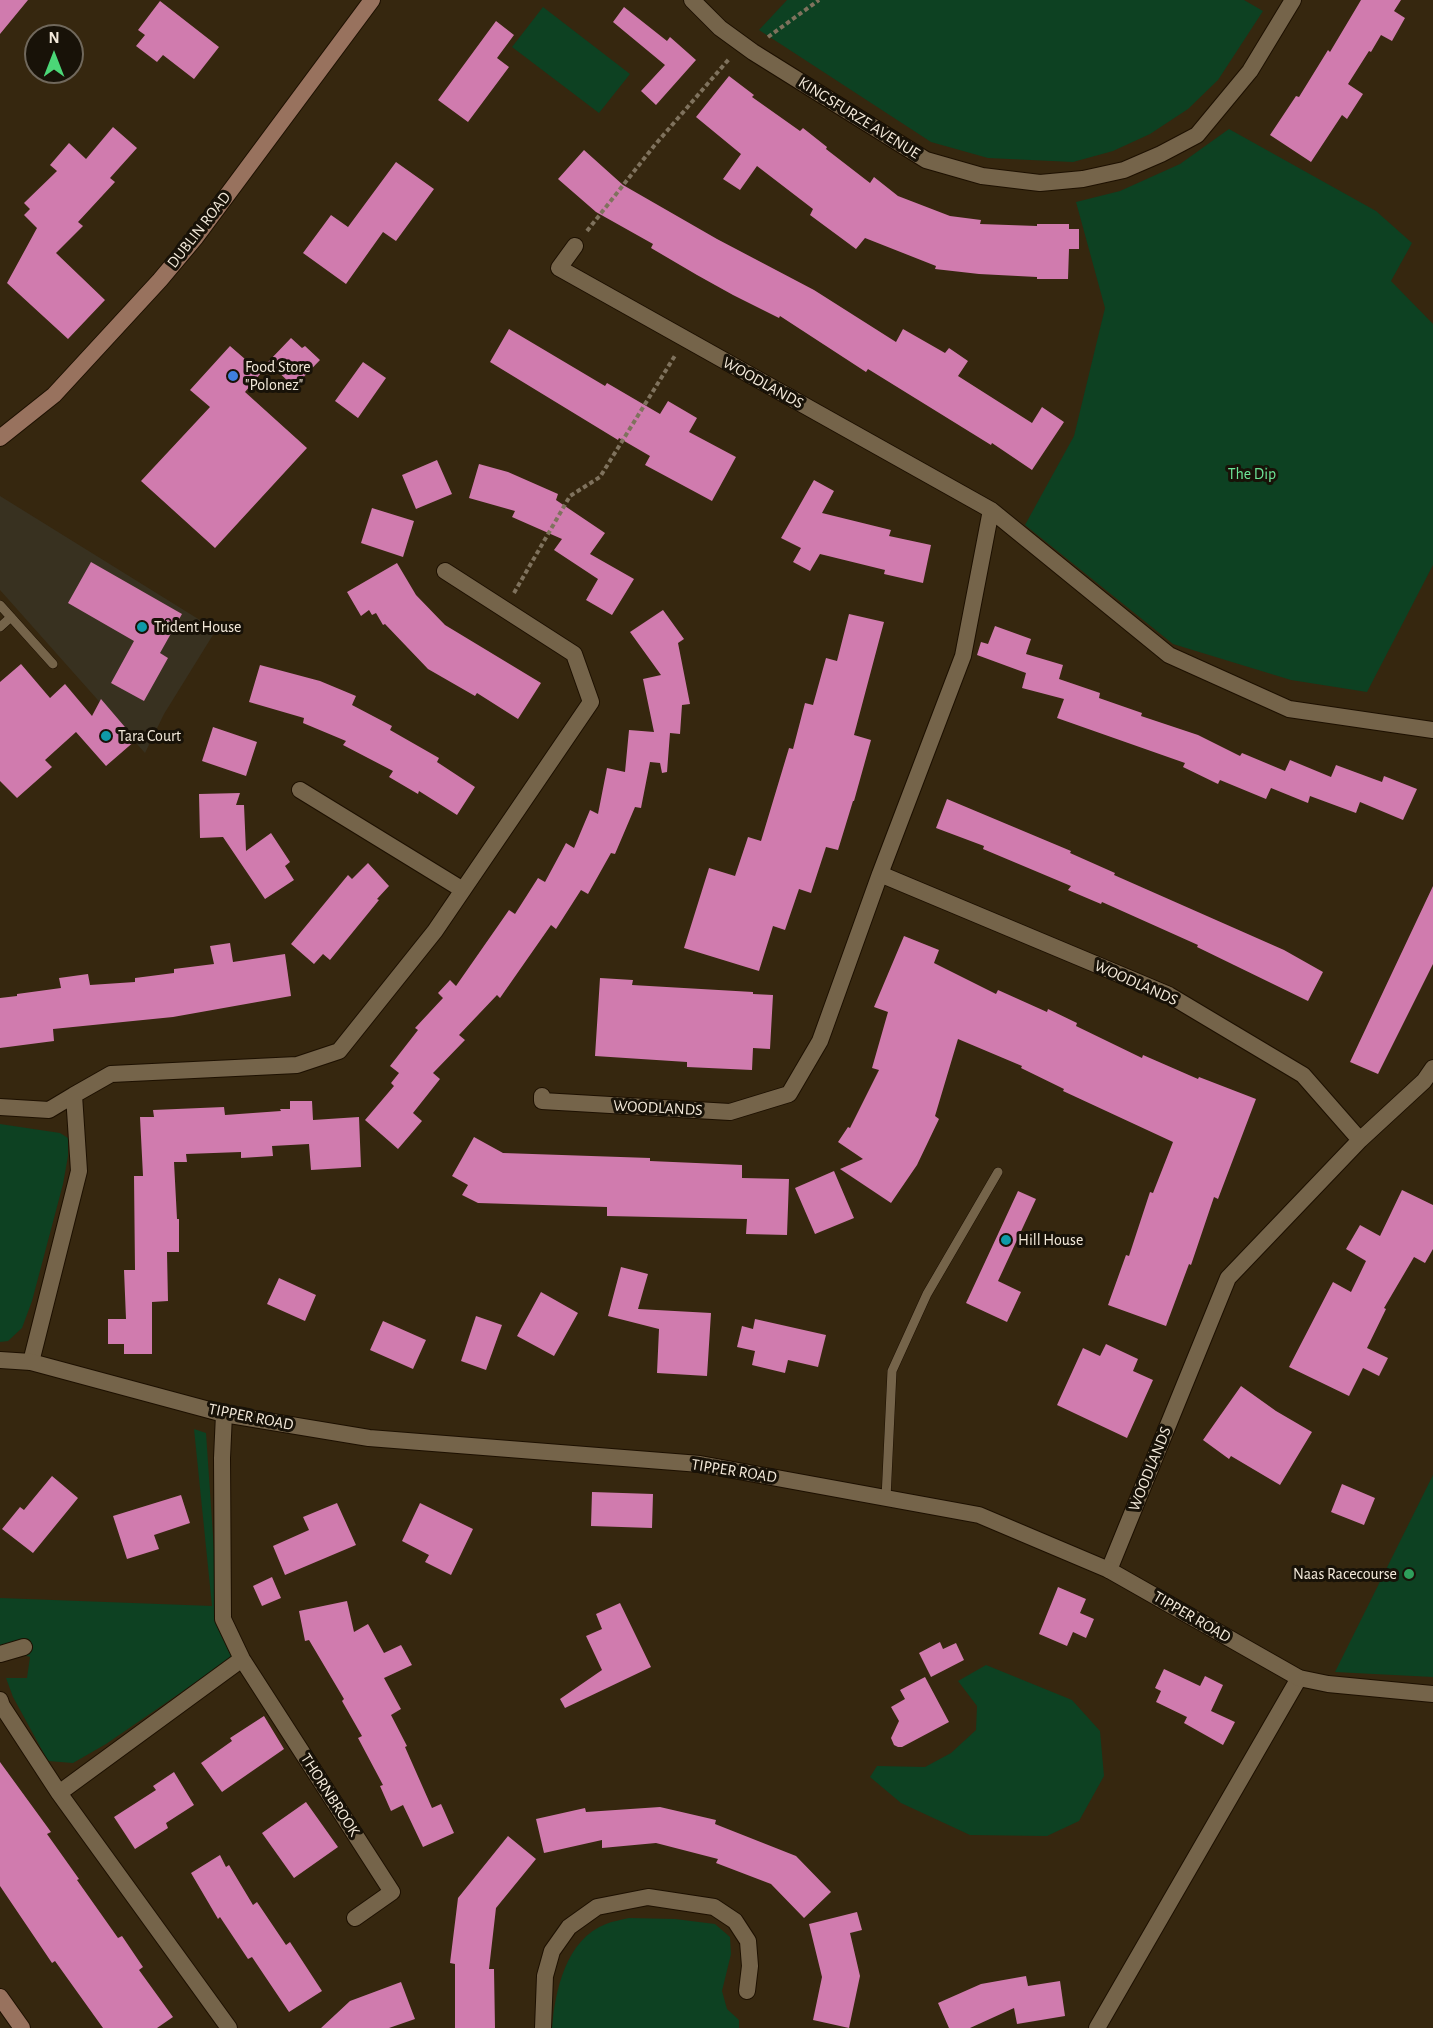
<!DOCTYPE html>
<html>
<head>
<meta charset="utf-8">
<style>
	body { margin:0 }
	#map { position:relative; width:1433px; height:2028px; overflow:hidden; background:#36270f; font-family:"Alegreya Sans",sans-serif }
	canvas { display:block }
	.north { position:absolute; left:24px; top:24px; width:60px; height:60px; box-sizing:border-box; background:#181208; border:2px solid #70685c; border-radius:50%; rotate:0deg; font-size:16px; font-weight:700; line-height:24px; text-align:center; color:#f4eadb }
	.north::after { content:''; display:block; margin:auto; width:21px; height:27px; background:#4bd677; clip-path:polygon(50% 0,100% 100%,50% 72%,0 100%) }
</style>
</head>
<body>
<div id="map">
<canvas width="1433" height="2028"></canvas>
<div class="north">N</div>
</div>
<script>
const ctx = document.querySelector('canvas').getContext('2d');
ctx.lineJoin = 'round';
function fillPath(path, color) {
  ctx.fillStyle = color;
  ctx.fill(path, 'evenodd');
}
function stroke(path, color, width, dash) {
  ctx.strokeStyle = color;
  ctx.lineWidth = width;
  ctx.lineCap = dash ? 'butt' : 'round';
  ctx.setLineDash(dash || []);
  ctx.stroke(path);
}
function label(font, color, halo, rows, align = 'center') {
  ctx.font = font + ' "Alegreya Sans",sans-serif';
  ctx.lineWidth = 6;
  ctx.setLineDash([]);
  ctx.textBaseline = 'middle';
  ctx.strokeStyle = halo;
  ctx.fillStyle = color;
  for (const [text, x, y, turn = 0] of rows) {
    ctx.save();
    ctx.translate(x, y);
    ctx.rotate((+turn || 0) * Math.PI / 180);
    ctx.textAlign = isNaN(turn) ? turn : align;
    if (halo) ctx.strokeText(text, 0, 0);
    ctx.fillText(text, 0, 0);
    ctx.restore();
  }
}
fillPath(new Path2D(`
	M 0,496 L 216,630 L 164,714 L 145,753 L 0,590 Z`), '#383120');
fillPath(new Path2D(`
	M 787,0 L 1244,0 L 1263,11 L 1218,80 L 1188,109 L 1150,134 L 1113,151 L 1073,162 L 988,158 L 931,142 L 759,30 Z
	M 543,7 L 630,74 L 599,113 L 512,47 Z
	M 1229,129 L 1376,211 L 1412,243 L 1391,281 L 1433,324 L 1433,565 L 1367,692 L 1291,680 L 1173,644 L 1025,525 L 1074,436 L 1105,308 L 1076,202 L 1120,191 L 1180,164 Z
	M 0,1124 L 60,1133 L 68,1138 L 68,1156 L 63,1184 L 32,1301 L 22,1328 L 8,1341 L 0,1342 Z
	M 194,1429 L 206,1433 L 219,1624 L 234,1656 L 106,1744 L 73,1763 L 48,1761 L 13,1697 L 6,1678 L 27,1678 L 30,1657 L 0,1648 L 0,1598 L 212,1606 Z
	M 1433,1475 L 1433,1677 L 1335,1672 Z
	M 986,1665 L 1072,1700 L 1100,1731 L 1104,1776 L 1079,1821 L 1047,1836 L 970,1835 L 901,1803 L 870,1777 L 877,1766 L 925,1767 L 951,1753 L 976,1730 L 977,1706 L 958,1681 Z
	M 629,1918 L 675,1919 L 715,1924 L 730,1937 L 731,1954 L 722,1991 L 727,2009 L 739,2020 L 739,2028 L 552,2028 C 555,1991 566,1939 606,1924 C 613,1921 621,1920 629,1918 Z`), '#0d4122');
fillPath(new Path2D(`
	M 0,0 L 28,0 L 0,34 Z
	M 1361,0 L 1401,0 L 1394,11 L 1405,18 L 1392,41 L 1381,35 L 1371,52 L 1369,51 L 1348,84 L 1363,94 L 1347,119 L 1342,115 L 1311,162 L 1270,135 L 1296,96 L 1299,97 L 1328,50 L 1330,52 Z
	M 160,1 L 219,47 L 194,79 L 163,55 L 157,62 L 136,46 L 145,35 L 138,30 Z
	M 624,7 L 667,41 L 670,37 L 696,60 L 656,105 L 641,91 L 665,65 L 613,22 Z
	M 496,21 L 514,35 L 497,58 L 509,67 L 468,122 L 438,100 Z
	M 729,76 L 754,95 L 752,97 L 800,131 L 803,128 L 827,147 L 826,149 L 870,183 L 874,177 L 898,196 L 950,216 L 981,220 L 980,224 L 1037,226 L 1037,224 L 1069,224 L 1069,229 L 1079,229 L 1079,249 L 1069,249 L 1068,279 L 1037,279 L 1037,277 L 979,274 L 935,269 L 936,266 L 865,238 L 856,249 L 810,215 L 813,209 L 757,166 L 740,190 L 723,179 L 741,154 L 696,117 Z
	M 113,127 L 137,148 L 110,178 L 115,182 L 78,222 L 83,226 L 56,253 L 105,300 L 68,339 L 7,283 L 37,228 L 24,215 L 30,209 L 24,203 L 57,171 L 50,165 L 69,143 L 86,159 Z
	M 584,150 L 623,185 L 717,239 L 814,290 L 896,342 L 903,329 L 945,353 L 949,348 L 968,361 L 958,376 L 1032,423 L 1042,407 L 1064,422 L 1032,470 L 992,443 L 991,445 L 868,369 L 866,372 L 780,316 L 779,318 L 733,295 L 697,275 L 651,248 L 653,244 L 596,212 L 558,179 Z
	M 396,162 L 434,189 L 396,241 L 383,232 L 346,284 L 303,253 L 331,215 L 348,227 Z
	M 509,329 L 605,386 L 607,383 L 660,414 L 668,401 L 697,418 L 689,432 L 736,457 L 712,501 L 645,465 L 650,456 L 619,438 L 618,440 L 490,362 Z
	M 291,338 L 302,348 L 305,346 L 320,360 L 294,387 L 268,362 Z
	M 230,346 L 261,373 L 245,392 L 307,448 L 215,548 L 141,481 L 210,407 L 190,390 Z
	M 363,362 L 386,378 L 358,418 L 335,401 Z
	M 437,460 L 452,494 L 416,509 L 402,475 Z
	M 479,464 L 508,472 L 558,494 L 556,500 L 605,533 L 590,554 L 634,579 L 612,615 L 586,600 L 598,579 L 554,550 L 562,539 L 512,517 L 515,511 L 469,498 Z
	M 814,480 L 834,491 L 822,513 L 891,530 L 889,536 L 931,545 L 923,583 L 884,574 L 885,570 L 820,554 L 810,571 L 793,562 L 801,548 L 781,538 Z
	M 372,508 L 414,521 L 403,557 L 361,543 Z
	M 91,562 L 182,614 L 160,653 L 168,658 L 144,701 L 111,683 L 134,641 L 68,603 Z
	M 397,563 L 416,595 L 445,625 L 541,683 L 518,719 L 477,693 L 475,696 L 428,669 L 385,624 L 383,625 L 376,613 L 372,615 L 369,610 L 361,616 L 347,592 Z
	M 663,610 L 684,639 L 678,643 L 690,704 L 682,705 L 680,734 L 670,733 L 667,772 L 662,773 L 660,763 L 650,762 L 641,808 L 635,807 L 615,854 L 611,853 L 588,894 L 581,890 L 556,929 L 551,925 L 500,998 L 497,995 L 459,1035 L 465,1040 L 433,1073 L 440,1079 L 413,1113 L 422,1121 L 398,1149 L 365,1120 L 394,1086 L 391,1083 L 399,1073 L 390,1066 L 418,1030 L 415,1028 L 443,998 L 438,993 L 450,980 L 456,986 L 509,910 L 515,914 L 538,878 L 545,882 L 566,843 L 574,848 L 590,810 L 598,814 L 607,768 L 625,772 L 629,730 L 654,732 L 643,679 L 661,675 L 630,632 Z
	M 849,614 L 884,622 L 854,735 L 871,740 L 854,801 L 853,801 L 838,850 L 826,847 L 811,893 L 799,889 L 785,930 L 773,926 L 759,971 L 684,948 L 709,868 L 735,876 L 748,837 L 761,841 L 789,748 L 793,749 L 805,703 L 813,705 L 826,658 L 837,661 Z
	M 995,626 L 1031,639 L 1026,654 L 1063,665 L 1059,679 L 1100,693 L 1099,698 L 1142,713 L 1141,716 L 1198,735 L 1240,756 L 1242,753 L 1285,771 L 1290,760 L 1331,777 L 1336,765 L 1382,782 L 1384,776 L 1417,789 L 1403,820 L 1360,802 L 1356,813 L 1310,796 L 1308,803 L 1271,788 L 1266,799 L 1220,780 L 1218,784 L 1183,767 L 1185,763 L 1057,718 L 1064,699 L 1022,688 L 1026,673 L 977,655 L 981,642 L 988,644 Z
	M 21,664 L 50,698 L 65,684 L 92,716 L 101,699 L 136,740 L 106,766 L 76,732 L 45,760 L 52,767 L 17,798 L 0,781 L 0,682 Z
	M 260,665 L 320,681 L 356,696 L 352,705 L 392,726 L 390,730 L 439,758 L 437,762 L 475,787 L 457,815 L 419,791 L 418,794 L 389,777 L 393,771 L 343,745 L 346,741 L 303,723 L 304,718 L 249,702 Z
	M 213,727 L 257,742 L 246,776 L 202,761 Z
	M 240,793 L 236,805 L 244,805 L 246,851 L 271,833 L 290,862 L 285,866 L 294,880 L 265,899 L 223,837 L 200,838 L 199,794 Z
	M 947,799 L 1071,851 L 1070,853 L 1115,873 L 1114,875 L 1284,950 L 1323,972 L 1308,1001 L 1197,947 L 1198,945 L 1102,902 L 1101,904 L 1068,890 L 1071,886 L 983,849 L 984,846 L 936,828 Z
	M 368,863 L 389,886 L 377,899 L 379,900 L 330,960 L 323,954 L 314,964 L 291,944 L 348,875 L 352,879 Z
	M 1433,886 L 1433,964 L 1378,1074 L 1350,1062 Z
	M 904,936 L 939,950 L 934,963 L 996,994 L 998,990 L 1047,1012 L 1048,1009 L 1077,1023 L 1076,1026 L 1142,1058 L 1143,1055 L 1198,1079 L 1199,1077 L 1256,1099 L 1218,1199 L 1214,1197 L 1191,1265 L 1189,1264 L 1166,1326 L 1108,1305 L 1126,1255 L 1129,1256 L 1150,1192 L 1153,1193 L 1173,1142 L 1063,1091 L 1064,1089 L 1021,1068 L 1022,1066 L 958,1039 L 935,1116 L 939,1119 L 917,1165 L 891,1203 L 840,1169 L 863,1159 L 838,1142 L 848,1127 L 850,1128 L 879,1070 L 872,1068 L 888,1012 L 874,1007 Z
	M 230,943 L 233,962 L 285,954 L 291,996 L 173,1017 L 53,1029 L 54,1041 L 0,1048 L 0,998 L 17,996 L 17,994 L 61,988 L 59,978 L 88,974 L 90,985 L 135,982 L 135,978 L 174,973 L 174,969 L 214,964 L 210,946 Z
	M 600,978 L 633,980 L 632,985 L 753,992 L 753,994 L 773,995 L 770,1049 L 753,1048 L 752,1070 L 687,1067 L 687,1062 L 595,1056 Z
	M 290,1101 L 312,1101 L 313,1120 L 359,1117 L 361,1167 L 311,1170 L 309,1144 L 272,1146 L 273,1156 L 241,1158 L 241,1152 L 186,1154 L 187,1162 L 174,1162 L 177,1219 L 179,1219 L 179,1252 L 167,1252 L 168,1301 L 152,1302 L 152,1354 L 124,1354 L 124,1344 L 108,1344 L 108,1319 L 126,1319 L 124,1270 L 135,1270 L 134,1176 L 143,1176 L 140,1117 L 154,1117 L 153,1110 L 224,1107 L 225,1115 L 281,1111 L 280,1109 L 290,1109 Z
	M 474,1137 L 503,1153 L 650,1158 L 650,1161 L 742,1165 L 742,1178 L 789,1179 L 787,1235 L 746,1234 L 747,1219 L 607,1216 L 607,1207 L 478,1203 L 462,1195 L 468,1185 L 452,1176 Z
	M 834,1171 L 854,1218 L 815,1234 L 795,1188 Z
	M 1402,1190 L 1433,1205 L 1433,1249 L 1425,1263 L 1414,1257 L 1384,1308 L 1386,1309 L 1367,1348 L 1388,1358 L 1379,1376 L 1363,1368 L 1349,1396 L 1289,1367 L 1333,1282 L 1351,1292 L 1366,1261 L 1346,1249 L 1360,1225 L 1380,1236 Z
	M 1018,1191 L 1036,1199 L 998,1281 L 1021,1292 L 1007,1322 L 966,1303 Z
	M 621,1267 L 648,1274 L 638,1309 L 711,1313 L 707,1376 L 657,1373 L 659,1329 L 608,1316 Z
	M 279,1278 L 316,1295 L 305,1321 L 267,1304 Z
	M 541,1292 L 578,1313 L 554,1356 L 517,1336 Z
	M 476,1316 L 502,1325 L 486,1370 L 461,1361 Z
	M 755,1319 L 826,1335 L 818,1367 L 788,1360 L 785,1373 L 752,1365 L 755,1351 L 737,1347 L 742,1326 L 753,1329 Z
	M 383,1321 L 426,1340 L 413,1369 L 370,1350 Z
	M 1106,1344 L 1138,1359 L 1133,1371 L 1153,1380 L 1127,1438 L 1057,1405 L 1083,1348 L 1100,1356 Z
	M 1241,1386 L 1276,1411 L 1312,1432 L 1280,1485 L 1231,1456 L 1229,1459 L 1203,1440 Z
	M 52,1476 L 78,1498 L 33,1553 L 2,1529 L 20,1507 L 24,1510 Z
	M 1342,1484 L 1375,1498 L 1364,1525 L 1331,1512 Z
	M 592,1492 L 653,1494 L 652,1528 L 591,1526 Z
	M 181,1495 L 190,1523 L 154,1535 L 159,1549 L 127,1559 L 113,1516 Z
	M 337,1503 L 356,1545 L 285,1575 L 273,1546 L 309,1530 L 303,1517 Z
	M 420,1503 L 473,1529 L 451,1575 L 425,1562 L 429,1555 L 402,1541 Z
	M 272,1577 L 281,1598 L 262,1606 L 253,1586 Z
	M 1058,1587 L 1086,1599 L 1080,1613 L 1094,1619 L 1086,1638 L 1073,1632 L 1067,1646 L 1039,1634 Z
	M 347,1601 L 354,1632 L 368,1624 L 384,1653 L 401,1645 L 412,1665 L 384,1678 L 401,1709 L 391,1715 L 407,1746 L 405,1747 L 432,1808 L 441,1804 L 454,1833 L 423,1847 L 403,1805 L 391,1811 L 380,1786 L 383,1785 L 358,1738 L 362,1736 L 342,1701 L 344,1699 L 309,1640 L 305,1641 L 299,1611 Z
	M 620,1603 L 651,1667 L 565,1708 L 560,1699 L 602,1670 L 586,1636 L 602,1629 L 596,1614 Z
	M 940,1642 L 943,1649 L 956,1643 L 964,1660 L 931,1677 L 919,1653 Z
	M 1164,1669 L 1200,1686 L 1205,1676 L 1223,1685 L 1211,1711 L 1235,1722 L 1223,1745 L 1184,1723 L 1187,1717 L 1156,1702 L 1161,1691 L 1155,1688 Z
	M 925,1677 L 949,1722 L 902,1747 L 898,1747 L 894,1745 L 891,1738 L 899,1721 L 891,1707 L 905,1699 L 900,1690 Z
	M 264,1716 L 284,1749 L 222,1792 L 201,1763 L 232,1741 L 230,1738 Z
	M 0,1762 L 51,1832 L 47,1834 L 79,1879 L 77,1880 L 118,1938 L 122,1936 L 143,1967 L 139,1970 L 173,2017 L 157,2028 L 103,2028 L 55,1961 L 52,1963 L 0,1886 Z
	M 174,1772 L 194,1805 L 166,1823 L 168,1828 L 135,1849 L 114,1817 L 156,1790 L 153,1786 Z
	M 306,1802 L 338,1847 L 294,1878 L 262,1833 Z
	M 660,1807 L 716,1820 L 715,1824 L 796,1856 L 831,1892 L 804,1918 L 771,1884 L 716,1863 L 718,1859 L 656,1843 L 602,1848 L 602,1840 L 544,1853 L 536,1819 L 585,1808 L 586,1812 Z
	M 508,1836 L 536,1859 L 496,1908 L 489,1969 L 494,1969 L 495,2028 L 455,2028 L 455,1964 L 450,1963 L 458,1898 Z
	M 220,1855 L 226,1867 L 229,1865 L 253,1905 L 257,1902 L 286,1945 L 290,1942 L 322,1991 L 289,2012 L 252,1957 L 248,1959 L 220,1917 L 218,1919 L 191,1873 Z
	M 857,1912 L 862,1930 L 850,1933 L 860,1976 L 849,2028 L 813,2020 L 822,1977 L 809,1924 Z
	M 1026,1976 L 1028,1986 L 1060,1981 L 1065,2016 L 1017,2024 L 1014,2008 L 970,2028 L 949,2028 L 938,2003 L 981,1984 Z
	M 401,1982 L 415,2019 L 389,2028 L 321,2028 L 350,2001 Z`), '#d07bae');
const service = new Path2D(`
	M 0,605 L 53,664
	M 0,627 L 11,617
	M 886,1498 L 892,1371 L 927,1294 L 998,1172`);
const minor = new Path2D(`
	M 692,0 L 720,28 L 753,52 L 926,160 L 982,176 L 1040,183 L 1083,179 L 1124,170 L 1161,154 L 1197,135 L 1250,71 L 1293,0
	M 575,246 L 559,268 L 991,510 L 1169,655 L 1289,709 L 1433,730
	M 300,790 L 463,890
	M 880,874 L 963,656 L 991,510
	M 542,1096 L 542,1101 L 730,1112 L 789,1094 L 820,1041 L 880,874 L 1169,995 L 1303,1075 L 1360,1140
	M 0,1107 L 49,1110 L 74,1095
	M 31,1362 L 79,1171 L 74,1095 L 111,1074 L 297,1065 L 339,1051 L 435,931 L 591,702 L 574,654 L 445,571
	M 224,1414 L 222,1458 L 223,1619 L 242,1659 L 392,1892 L 355,1918
	M 1109,1570 L 1228,1278 L 1360,1140 L 1424,1081 L 1433,1068
	M 0,1654 L 24,1647
	M 0,1700 L 2,1706 L 59,1793 L 229,2028
	M 59,1793 L 242,1659
	M 543,2028 L 545,1976 L 552,1951 L 569,1927 L 597,1907 L 648,1897 L 714,1907 L 735,1921 L 748,1941 L 750,1966 L 747,1991
	M 1097,2028 L 1299,1678`);
const tertiary = new Path2D(`
	M 0,1360 L 31,1362 L 224,1414 L 369,1438 L 700,1464 L 979,1515 L 1109,1570 L 1299,1678 L 1328,1684 L 1433,1694`);
const secondary = new Path2D(`
	M 0,438 L 54,395 L 160,280 L 196,237 L 372,0
	M 0,1997 L 22,2028`);
stroke(service, '#1d1000', 10);
stroke(minor, '#1d1000', 18);
stroke(tertiary, '#1d1000', 18);
stroke(secondary, '#1d1000', 18);
stroke(new Path2D(`
	M 768,37 L 819,0
	M 587,231 L 654,146 L 729,59
	M 514,593 L 570,496 L 600,477 L 676,354`), '#7f725d', 4, [4.5, 3]);
stroke(service, '#75644a', 9);
stroke(minor, '#75644a', 16);
stroke(tertiary, '#75644a', 16);
stroke(secondary, '#98725e', 16);
for (const [x, y, r, color] of [
	[233,376,6,"#3f7fe0"],
	[142,627,6,"#0f9aa8"],
	[106,736,6,"#0f9aa8"],
	[1006,1240,6,"#0f9aa8"],
	[1409,1574,6,"#2e9e5b"]
]) {
  const dot = new Path2D();
  dot.arc(x, y, r, 0, 2 * Math.PI);
  ctx.fillStyle = color;
  ctx.fill(dot);
  stroke(dot, '#181208', 2);
}
label('16px', '#f4eadb', '#181208', [
	["KINGSFURZE AVENUE",859,118,32],
	["DUBLIN ROAD",199,230,-52],
	["WOODLANDS",763,383,29],
	["WOODLANDS",1136,983,24],
	["WOODLANDS",658,1108,3],
	["TIPPER ROAD",251,1417,11],
	["WOODLANDS",1150,1469,-68],
	["TIPPER ROAD",734,1471,9],
	["TIPPER ROAD",1192,1617,30],
	["THORNBROOK",330,1795,57]
]);
label('16px', '#f4eadb', '#181208', [
	["Food Store",245,367],
	["\"Polonez\"",245,385],
	["Trident House",154,627],
	["Tara Court",118,736],
	["Hill House",1018,1240],
	["Naas Racecourse",1397,1574,"right"]
], 'left');
label('16px', '#6de497', '#181208', [
	["The Dip",1252,474]
]);
</script>
</body>
</html>
